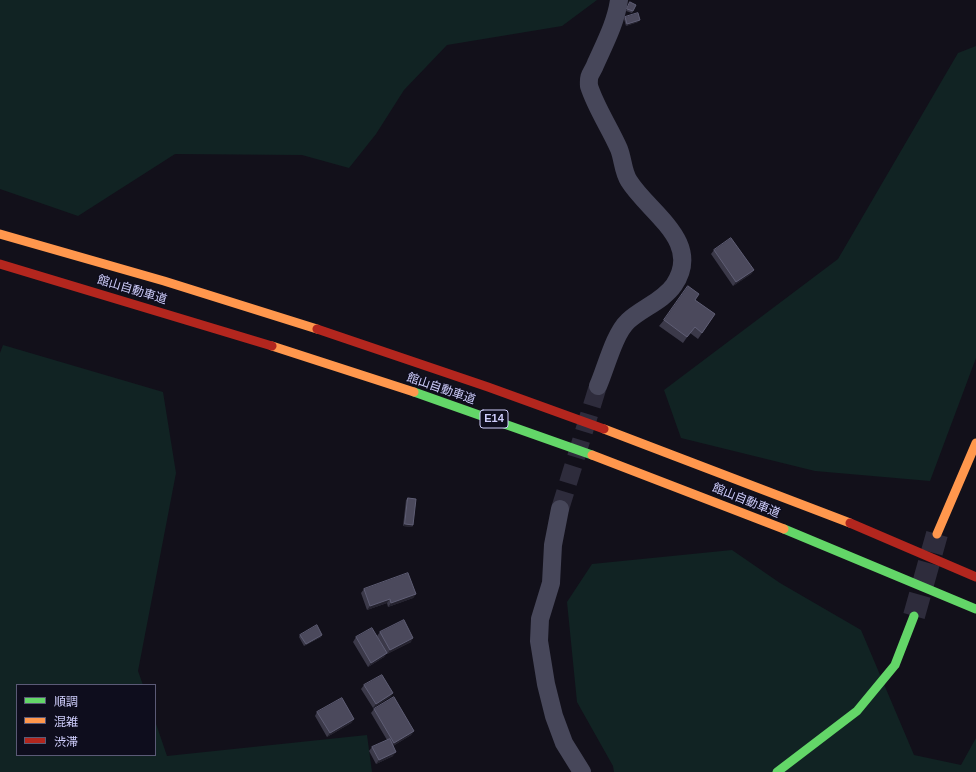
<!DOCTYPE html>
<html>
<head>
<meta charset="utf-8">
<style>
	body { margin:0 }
	#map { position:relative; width:976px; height:772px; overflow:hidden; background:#12101a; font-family:Arial,"Noto Sans JP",sans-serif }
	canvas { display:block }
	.legend { position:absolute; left:16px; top:684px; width:140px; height:72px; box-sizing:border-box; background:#0e0d1d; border:1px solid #5b5a76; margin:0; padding:5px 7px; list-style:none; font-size:12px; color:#cecdfb }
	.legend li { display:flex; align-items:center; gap:8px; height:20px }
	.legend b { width:20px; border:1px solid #5b5a76 }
</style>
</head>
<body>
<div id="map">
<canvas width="976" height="772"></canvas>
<ul class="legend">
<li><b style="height:5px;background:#63d668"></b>順調</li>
<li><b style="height:5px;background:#ff974d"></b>混雑</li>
<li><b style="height:5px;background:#b3261e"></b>渋滞</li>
</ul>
</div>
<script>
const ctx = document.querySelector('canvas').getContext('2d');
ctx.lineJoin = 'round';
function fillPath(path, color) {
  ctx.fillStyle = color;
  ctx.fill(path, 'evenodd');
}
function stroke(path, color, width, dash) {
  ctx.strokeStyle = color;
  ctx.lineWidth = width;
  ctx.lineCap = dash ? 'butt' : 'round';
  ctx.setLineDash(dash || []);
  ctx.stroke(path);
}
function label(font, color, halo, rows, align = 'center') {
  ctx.font = font + ' Arial,"Noto Sans JP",sans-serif';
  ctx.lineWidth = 3;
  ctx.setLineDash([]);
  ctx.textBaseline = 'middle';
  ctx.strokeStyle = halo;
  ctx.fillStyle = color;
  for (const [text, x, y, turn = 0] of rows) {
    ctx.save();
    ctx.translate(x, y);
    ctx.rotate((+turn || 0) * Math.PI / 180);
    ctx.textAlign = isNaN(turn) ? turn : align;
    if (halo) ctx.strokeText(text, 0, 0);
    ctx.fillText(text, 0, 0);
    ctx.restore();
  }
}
fillPath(new Path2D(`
	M 0,0 L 597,0 L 562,26 L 447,45 L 404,90 L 376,134 L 349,168 L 302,155 L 175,154 L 78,216 L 0,189 Z
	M 976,46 L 976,358 L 930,481 L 815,471 L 681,438 L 664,390 L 838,259 L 958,53 Z
	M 3,345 L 163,392 L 176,473 L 138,671 L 143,685 L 17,685 L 17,755 L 155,755 L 155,721 L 167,756 L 367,735 L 372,772 L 0,772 L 0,353 Z
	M 732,550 L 780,583 L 861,630 L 914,755 L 961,765 L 976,738 L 976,772 L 614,772 L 613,766 L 577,702 L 567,602 L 592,564 Z`), '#112323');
stroke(new Path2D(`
	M 560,509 L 598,386`), '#2e2c3c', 18, [18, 9]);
stroke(new Path2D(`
	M 914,616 L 937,534`), '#2e2c3c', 22, [22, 11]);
stroke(new Path2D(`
	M 598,386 C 606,368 614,334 628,321 C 642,308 663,301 674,285 C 703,242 649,213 629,181 C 623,172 623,159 619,149 C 610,128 596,108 589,86 C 588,73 592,74 596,63 C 605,43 616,22 619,0
	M 560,509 L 553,545 L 551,583 L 540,619 L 539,641 L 546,684 L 554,716 L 564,743 L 582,772`), '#47475a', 18);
stroke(new Path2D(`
	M 414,392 L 592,455
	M 784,529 L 976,609
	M 777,772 L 857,711 L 895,665 L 914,616`), '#63d668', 9);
stroke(new Path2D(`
	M 0,234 L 164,281 L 317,329
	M 272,346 L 414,392
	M 604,429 L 850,523
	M 592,455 L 784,529
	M 937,534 L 976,443`), '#ff974d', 9);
stroke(new Path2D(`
	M 0,264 L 272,346
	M 317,329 L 488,387 L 604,429
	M 850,523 L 976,577`), '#b3261e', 9);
fillPath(new Path2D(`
	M 630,2 L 633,11 L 632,13 L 626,11 Z
	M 625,17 L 638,22 L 626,26 L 624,19 Z
	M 714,250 L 754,270 L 751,274 L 733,286 L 711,254 Z
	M 695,300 L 715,314 L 698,339 L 690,333 L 683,343 L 659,326 L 664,320 Z
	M 408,498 L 413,525 L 412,527 L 403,526 L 406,500 Z
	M 364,589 L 416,594 L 413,598 L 388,607 L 387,603 L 367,610 L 361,593 Z
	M 380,632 L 411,642 L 387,654 L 386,654 L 384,657 L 368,667 L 353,642 L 356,637 L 384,649 L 377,636 Z
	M 300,635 L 321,637 L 304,646 L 299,637 Z
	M 364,685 L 393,693 L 390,697 L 373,708 L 361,689 Z
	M 374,709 L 414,731 L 411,735 L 393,746 L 393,756 L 376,764 L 369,751 L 372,747 L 387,740 L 371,713 Z
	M 317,712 L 354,719 L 351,723 L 327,737 L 315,716 Z`), '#3b3949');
fillPath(new Path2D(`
	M 640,20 L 638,22 L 626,26 L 627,24 Z
	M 754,270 L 751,274 L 733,286 L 736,282 Z
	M 405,524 L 413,525 L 412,527 L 403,526 Z
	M 416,594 L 413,598 L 388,607 L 391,603 Z
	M 390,599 L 387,603 L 367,610 L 370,606 Z
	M 322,635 L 321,637 L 304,646 L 306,644 Z
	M 413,638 L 411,642 L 387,654 L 390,650 Z
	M 387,653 L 384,657 L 368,667 L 371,663 Z
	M 393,693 L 390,697 L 373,708 L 376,704 Z
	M 354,719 L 351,723 L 327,737 L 330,733 Z
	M 414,731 L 411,735 L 391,747 L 394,743 Z
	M 396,752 L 393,756 L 376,764 L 379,760 Z`), '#24222e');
const building = new Path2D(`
	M 630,2 L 636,5 L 633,11 L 627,9 Z
	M 638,13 L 640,20 L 627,24 L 625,17 Z
	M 731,238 L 754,270 L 736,282 L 714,250 Z
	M 688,286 L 699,294 L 695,300 L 715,314 L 702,333 L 695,327 L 687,337 L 664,320 Z
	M 408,498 L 416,499 L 413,525 L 405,524 Z
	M 408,573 L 416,594 L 391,603 L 390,599 L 370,606 L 364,589 Z
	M 404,620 L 413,638 L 390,650 L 380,632 Z
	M 317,625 L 322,635 L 306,644 L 300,635 Z
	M 372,628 L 387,653 L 371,663 L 356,637 Z
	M 382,675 L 393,693 L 376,704 L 364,685 Z
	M 394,697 L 414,731 L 394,743 L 374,709 Z
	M 342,698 L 354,719 L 330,733 L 317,712 Z
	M 390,739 L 396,752 L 379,760 L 372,747 Z`);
fillPath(building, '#4b495c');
stroke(building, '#5f5e75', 1);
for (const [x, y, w] of [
	[494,419,28]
]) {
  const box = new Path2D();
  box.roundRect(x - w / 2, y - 9, w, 18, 3);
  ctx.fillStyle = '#0e0d1d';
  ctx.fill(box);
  stroke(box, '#cecdfb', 1);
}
label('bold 11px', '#cecdfb', null, [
	["E14",494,419]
]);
label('12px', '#cecdfb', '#0e0d1d', [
	["館山自動車道",132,290,17],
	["館山自動車道",441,389,19],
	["館山自動車道",746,501,22]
]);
</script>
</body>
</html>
